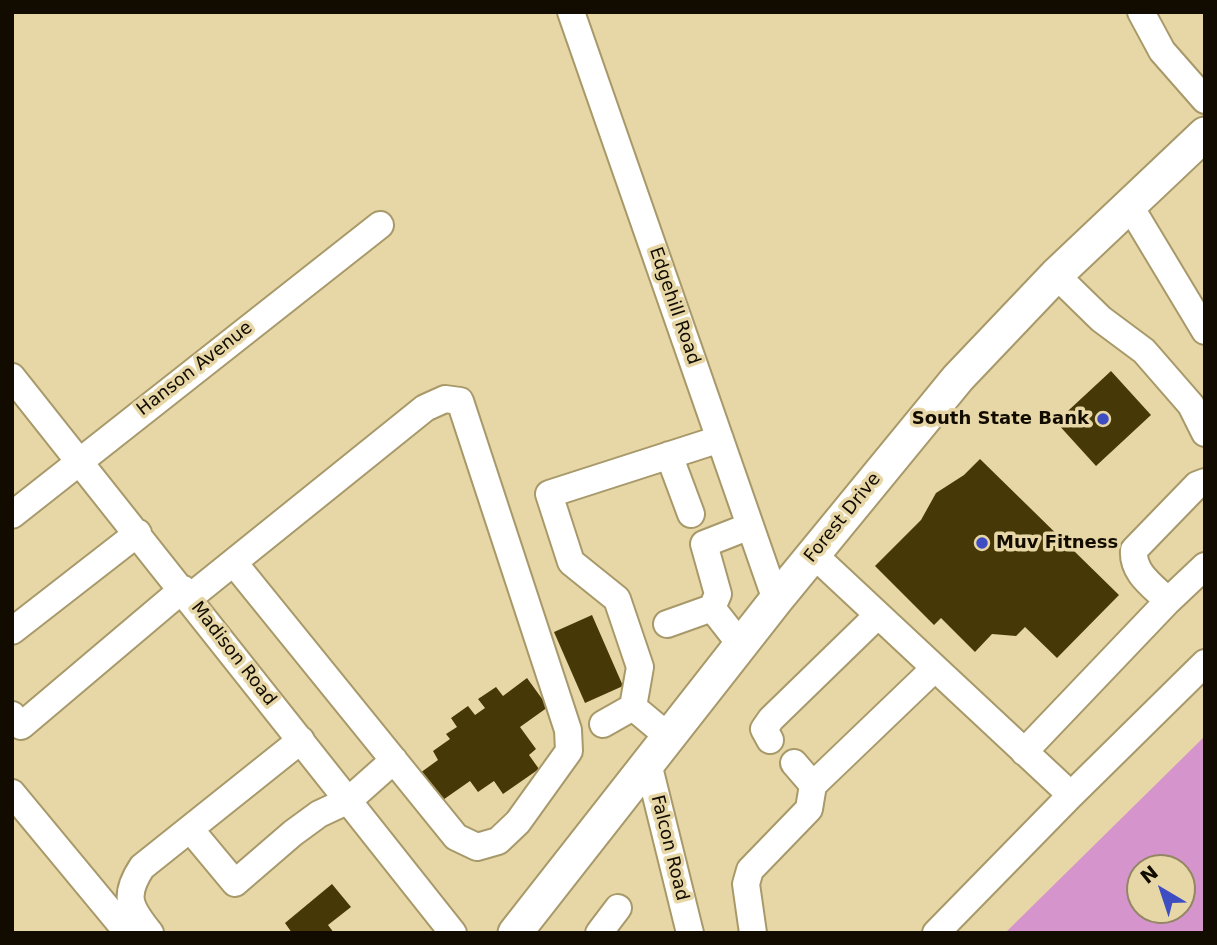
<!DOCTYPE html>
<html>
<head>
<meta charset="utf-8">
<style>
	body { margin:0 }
	#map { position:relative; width:1217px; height:945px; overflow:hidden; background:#e7d7a6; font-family:"DejaVu Sans",sans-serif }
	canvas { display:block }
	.frame { position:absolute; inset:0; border:14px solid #120c00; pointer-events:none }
	.north { position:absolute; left:1126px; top:854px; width:70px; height:70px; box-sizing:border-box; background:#e7d7a6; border:2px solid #928664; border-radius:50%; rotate:321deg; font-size:19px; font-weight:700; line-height:28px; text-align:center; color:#120c00 }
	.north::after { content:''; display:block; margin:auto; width:24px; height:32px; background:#3e4dc1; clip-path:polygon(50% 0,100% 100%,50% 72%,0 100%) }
</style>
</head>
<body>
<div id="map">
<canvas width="1217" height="945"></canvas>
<div class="frame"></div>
<div class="north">N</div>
</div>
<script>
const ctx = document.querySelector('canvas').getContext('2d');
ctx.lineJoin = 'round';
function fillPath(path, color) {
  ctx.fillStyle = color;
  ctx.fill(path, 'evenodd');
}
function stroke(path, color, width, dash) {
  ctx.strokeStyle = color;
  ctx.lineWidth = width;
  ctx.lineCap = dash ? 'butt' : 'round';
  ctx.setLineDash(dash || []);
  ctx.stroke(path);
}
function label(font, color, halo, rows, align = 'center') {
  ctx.font = font + ' "DejaVu Sans",sans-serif';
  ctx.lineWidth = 7;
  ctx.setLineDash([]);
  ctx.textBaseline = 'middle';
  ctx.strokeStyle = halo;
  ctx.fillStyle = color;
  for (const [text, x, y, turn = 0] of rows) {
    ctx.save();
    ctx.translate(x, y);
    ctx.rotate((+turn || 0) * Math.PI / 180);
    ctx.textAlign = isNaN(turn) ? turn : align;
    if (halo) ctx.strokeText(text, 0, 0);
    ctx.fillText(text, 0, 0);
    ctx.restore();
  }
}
fillPath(new Path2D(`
	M 1205,736 L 1205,933 L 1005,933 ZM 1140,868 L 1182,868 L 1182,910 L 1140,910 Z`), '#d694cc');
fillPath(new Path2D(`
	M 1111,371 L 1151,415 L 1096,466 L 1056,422 Z
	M 980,459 L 1119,595 L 1057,658 L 1025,627 L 1016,636 L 992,634 L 975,652 L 941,618 L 934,625 L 875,566 L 921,520 L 936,493 L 964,475 Z
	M 592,615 L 623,686 L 585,703 L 554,632 Z
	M 527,678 L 548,707 L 520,727 L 536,749 L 529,755 L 539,769 L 503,794 L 494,781 L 478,792 L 470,781 L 440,802 L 420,773 L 438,760 L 433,751 L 450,739 L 446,734 L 457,727 L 451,718 L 468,706 L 475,715 L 485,708 L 478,699 L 496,687 L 503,696 Z
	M 332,884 L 351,907 L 328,925 L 334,933 L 292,933 L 285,923 Z`), '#473907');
const minor = new Path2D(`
	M 571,12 L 776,600
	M 1141,12 L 1162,51 L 1205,100
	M 1128,203 L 1205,331
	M 1056,275 L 1101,319 L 1144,351 L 1191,405 L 1205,433
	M 12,377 L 453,933
	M 669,455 L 691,514
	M 12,515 L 380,225
	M 813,554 L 1071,795 L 936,933
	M 189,598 L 425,408 L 445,399 L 460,401 L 568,730 L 569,751 L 518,822 L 498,841 L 477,847 L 456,837 L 234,563
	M 1168,601 L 1205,566
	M 667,624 L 712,608
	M 12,631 L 138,533
	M 741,645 L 712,608 L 718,594 L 704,544 L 750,526
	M 12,715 L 21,726 L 183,589
	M 603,724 L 633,707
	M 669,737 L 633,707 L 640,667 L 617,599 L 571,562 L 549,494 L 720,439
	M 770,740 L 764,729 L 771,719 L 878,615
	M 1024,752 L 1168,601 C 1153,586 1132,573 1134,550 L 1197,485 L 1205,482
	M 648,763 L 690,933
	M 794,763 L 813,785
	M 12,793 L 128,933
	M 1071,795 L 1205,663
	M 190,829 L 235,883 L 293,833 L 319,814 L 349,800 L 394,760
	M 150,933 C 129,907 123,896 142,867 L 301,740
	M 599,933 L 618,908
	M 753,933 L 746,884 L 750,870 L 809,809 L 813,785 L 935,668`);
const major = new Path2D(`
	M 515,933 L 776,600 L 958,378 L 1056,275 L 1205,134`);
stroke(minor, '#a8996a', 30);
stroke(major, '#a8996a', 37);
stroke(minor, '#fff', 26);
stroke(major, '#fff', 33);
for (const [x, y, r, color] of [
	[1103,419,7,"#3e4dc1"],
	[982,543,7,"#3e4dc1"]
]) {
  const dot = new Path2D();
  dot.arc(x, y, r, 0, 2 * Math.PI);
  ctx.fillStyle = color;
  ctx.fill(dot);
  stroke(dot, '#e7d7a6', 2.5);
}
label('18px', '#120c00', '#e7d7a6', [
	["Edgehill Road",674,306,71],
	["Hanson Avenue",195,369,-38],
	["Forest Drive",843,518,-51],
	["Madison Road",233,654,52],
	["Falcon Road",669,848,76]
]);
label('bold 18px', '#120c00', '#e7d7a6', [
	["South State Bank",1089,419],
	["Muv Fitness",996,543,"left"]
], 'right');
</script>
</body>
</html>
